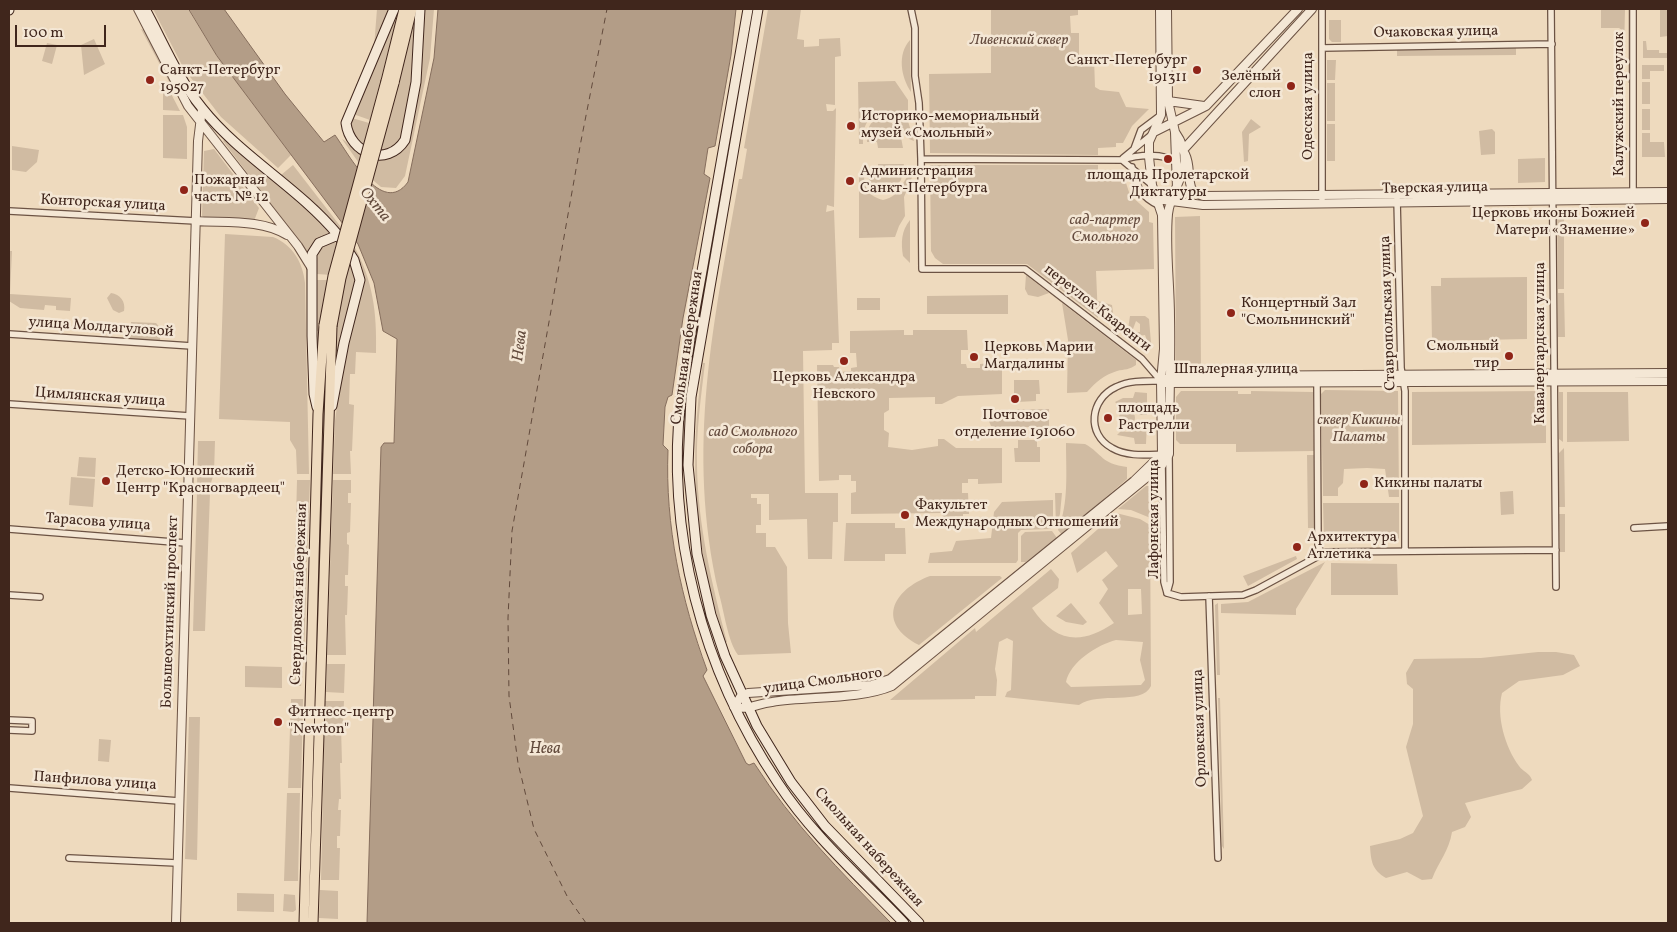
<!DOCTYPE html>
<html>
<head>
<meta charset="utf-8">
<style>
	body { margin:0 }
	#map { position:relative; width:1677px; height:932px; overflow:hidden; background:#eedabe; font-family:Vollkorn,serif }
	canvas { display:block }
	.frame { position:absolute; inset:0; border:10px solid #40261c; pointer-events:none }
	.scale { position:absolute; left:15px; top:25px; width:91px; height:22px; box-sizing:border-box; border:2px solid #40261c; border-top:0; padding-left:6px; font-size:15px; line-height:18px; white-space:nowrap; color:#40261c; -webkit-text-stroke:4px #f4e7d5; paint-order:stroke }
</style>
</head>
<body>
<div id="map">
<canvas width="1677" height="932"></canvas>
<div class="frame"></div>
<div class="scale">100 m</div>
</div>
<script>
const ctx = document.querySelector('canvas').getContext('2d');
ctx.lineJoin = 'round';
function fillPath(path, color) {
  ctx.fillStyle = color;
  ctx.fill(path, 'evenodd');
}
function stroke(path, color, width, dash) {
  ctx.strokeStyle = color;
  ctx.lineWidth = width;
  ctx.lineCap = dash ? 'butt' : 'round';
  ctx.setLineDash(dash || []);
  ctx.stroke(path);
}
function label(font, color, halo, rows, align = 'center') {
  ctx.font = font + ' Vollkorn,serif';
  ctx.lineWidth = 5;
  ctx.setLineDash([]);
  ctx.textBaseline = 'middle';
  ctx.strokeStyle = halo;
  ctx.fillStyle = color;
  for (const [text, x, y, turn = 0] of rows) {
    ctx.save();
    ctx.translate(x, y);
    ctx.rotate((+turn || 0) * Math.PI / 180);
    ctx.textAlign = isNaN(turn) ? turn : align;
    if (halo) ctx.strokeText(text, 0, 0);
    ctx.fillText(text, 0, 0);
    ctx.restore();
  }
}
fillPath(new Path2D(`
	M 153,9 L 189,9 L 217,56 L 291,155 L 278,168 L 221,117 L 184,69 Z
	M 377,9 L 390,9 L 374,47 Z
	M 425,9 L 434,9 L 430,58 L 405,176 L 396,188 L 381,187 L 368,176 L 342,139 C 348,142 351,148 356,152 C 373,166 391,161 406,147 L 419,83 Z
	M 768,9 L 801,9 L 797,39 L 804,40 L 804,47 L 819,46 L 819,39 L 840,38 L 841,56 L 835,57 L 835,105 L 826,104 L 827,111 L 833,111 L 836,108 L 834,207 L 827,205 L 826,212 L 834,210 L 839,343 L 832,343 L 832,350 L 803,351 L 805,493 L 838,493 L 838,522 L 833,522 L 832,559 L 808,559 L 807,519 L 769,520 L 769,494 L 751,494 L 751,498 L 757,498 L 757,504 L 761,504 L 761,525 L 756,525 L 756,533 L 766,533 L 766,547 L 775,547 L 787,567 L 788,623 L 791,653 L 738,655 C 728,642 724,611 719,594 C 685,448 714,322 739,179 L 742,179 L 747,149 L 744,148 Z
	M 991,9 L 1078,9 L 1078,15 L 1070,16 L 1071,33 L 1079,33 L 1079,58 L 1094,58 L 1095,87 L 1100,90 L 1119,92 L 1126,107 L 1149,109 L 1132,126 L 1123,143 L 1116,143 L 1116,147 L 1098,148 L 1098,155 L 930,153 L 929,74 L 991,73 Z
	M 1601,9 L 1625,9 L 1624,53 L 1622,30 L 1619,28 L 1601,28 Z
	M 1628,9 L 1630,9 L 1631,83 L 1628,83 Z
	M 1660,9 L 1668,9 L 1668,36 L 1660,37 Z
	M 398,14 L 370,120 L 353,114 Z
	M 415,20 C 413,45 411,126 397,144 C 393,149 386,151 380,153 Z
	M 1329,20 L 1341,20 L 1341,42 L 1332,42 L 1329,39 Z
	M 141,29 L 145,30 L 177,91 L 175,93 Z
	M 94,39 L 105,64 L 84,75 L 81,45 Z
	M 910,40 L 911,92 C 901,77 897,54 910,40 Z
	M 1643,41 L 1646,41 L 1647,50 L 1659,50 L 1659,53 L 1667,53 L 1667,58 L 1643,58 Z
	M 47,43 L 57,45 L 52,64 L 42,61 Z
	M 1516,48 L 1516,55 L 1397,56 L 1397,50 Z
	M 1327,60 L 1336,60 L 1335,80 L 1327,80 Z
	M 1642,65 L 1664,65 L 1664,71 L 1650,71 L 1650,79 L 1642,79 Z
	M 895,81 L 908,100 L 908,121 L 914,141 L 909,139 L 895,116 L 882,112 C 865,117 863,128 863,144 L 859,144 L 858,82 Z
	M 163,82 L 165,82 L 180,111 L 163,110 Z
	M 1642,82 L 1650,82 L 1650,104 L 1642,104 Z
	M 1327,83 L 1335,83 L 1335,121 L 1327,121 Z
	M 1642,109 L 1650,109 L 1650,130 L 1642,130 Z
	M 163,115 L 183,115 L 187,127 L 187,159 L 163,158 Z
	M 352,118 L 369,123 L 363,147 L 352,132 Z
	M 887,118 L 900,132 L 903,148 L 878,148 L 877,142 L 867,142 C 867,127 870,117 887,118 Z
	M 1251,119 L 1261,127 L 1249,134 L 1248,161 L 1244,162 L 1242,132 Z
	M 1327,124 L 1335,124 L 1335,161 L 1327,161 Z
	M 1492,129 L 1495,132 L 1495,154 L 1481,155 L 1479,131 Z
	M 1642,133 L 1650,133 L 1650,142 L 1664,142 L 1665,157 L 1642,157 Z
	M 225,139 L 313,213 L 330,232 L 316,240 L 308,253 L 223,141 Z
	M 12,146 L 39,150 L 37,162 L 26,172 L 12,170 Z
	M 214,149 L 259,208 L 254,221 L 205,218 L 202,216 L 204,151 Z
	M 1545,158 L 1545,182 L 1518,183 L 1518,159 Z
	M 878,164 L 904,164 L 901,180 L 889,194 L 877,194 L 870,187 L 868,171 L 878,171 Z
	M 293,165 L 344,231 L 343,235 L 310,199 L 281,175 Z
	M 930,165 L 1098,165 L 1098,172 L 1116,172 L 1116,177 L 1124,177 L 1130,195 L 1149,212 L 1149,222 L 1153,223 L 1154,269 L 1096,271 L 1098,318 L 1027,264 L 943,264 L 935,258 L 931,251 Z
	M 915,170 L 904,197 L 905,216 L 899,226 L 895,237 L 859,238 L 859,174 L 864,174 C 864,188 868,196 883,200 C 904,195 900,179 915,170 Z
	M 1557,212 L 1564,212 L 1564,289 L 1558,289 Z
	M 1200,216 L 1201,368 L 1176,368 L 1175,217 Z
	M 910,220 L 910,263 L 903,256 C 901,243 901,231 910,220 Z
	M 225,234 L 273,237 C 293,245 303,263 305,283 L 309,474 L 297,474 L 296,450 L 290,440 L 290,422 L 219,419 Z
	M 332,241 C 345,245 354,267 355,279 C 357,289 338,356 333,365 L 337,326 L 346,276 L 317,274 C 316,258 316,249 332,241 Z
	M 353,244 C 373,280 377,312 376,353 L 356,352 L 355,374 L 350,374 L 349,404 L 354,405 L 352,451 L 350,451 L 351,474 L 333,474 L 335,421 L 341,374 L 364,280 L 362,266 L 351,247 Z
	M 9,251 L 12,251 L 10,294 L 71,298 L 70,311 L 56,310 L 56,306 L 45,305 L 44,310 L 20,308 L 9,301 Z
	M 1026,275 L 1049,293 L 1038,297 L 1028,295 L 1025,289 Z
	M 1527,277 L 1527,339 L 1432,341 L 1431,286 L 1441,286 L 1441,278 Z
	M 317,280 L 327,280 L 319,331 L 317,331 Z
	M 111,293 C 120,294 126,302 124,311 L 119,313 L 113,310 L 107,298 Z
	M 1558,293 L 1564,293 L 1565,337 L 1558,337 Z
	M 1008,295 L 1008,314 L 927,314 L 927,296 Z
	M 857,298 L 880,298 L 880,310 L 857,310 Z
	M 1098,301 L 1112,305 L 1114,320 L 1110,321 L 1099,312 Z
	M 1062,303 L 1136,360 L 1136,365 C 1129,370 1125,369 1117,371 C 1104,375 1096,382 1087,392 L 1067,393 L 1068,340 Z
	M 1130,316 L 1145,316 L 1149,319 L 1151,343 L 1148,343 L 1145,335 L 1132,337 L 1131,333 L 1140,332 L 1140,324 L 1136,321 L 1133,329 L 1128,329 Z
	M 131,322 L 156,323 L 161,329 L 160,340 L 130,339 Z
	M 904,330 L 904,335 L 913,335 L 913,330 L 967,330 L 968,350 L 961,350 L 961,364 L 966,364 L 967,368 L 980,368 L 980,364 L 1002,362 L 1002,394 L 958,396 L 942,404 L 935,404 L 935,397 L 889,398 L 889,410 L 884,413 L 884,430 L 889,433 L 888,447 L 912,450 L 938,446 L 938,439 L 944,439 L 956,448 L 1002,448 L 1002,483 L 978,484 L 978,479 L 968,479 L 968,483 L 962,483 L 962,493 L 968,493 L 969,514 L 963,514 L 963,516 L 943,517 L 942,513 L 851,514 L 851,493 L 856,492 L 856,481 L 851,481 L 851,475 L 839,475 L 839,480 L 819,481 L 817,365 L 833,365 L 834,367 L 839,367 L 840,372 L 851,371 L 851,368 L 857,367 L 856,353 L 850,353 L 850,331 Z
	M 703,363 L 705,363 C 701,397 696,432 697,466 C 698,526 712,584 727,642 L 725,642 C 694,545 688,464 703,363 Z
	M 1014,380 L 1039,380 L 1040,394 L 1036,394 L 1036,401 L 1017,402 L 1017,394 L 1014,394 Z
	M 1325,390 L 1398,391 L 1399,497 L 1389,497 L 1385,469 L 1367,468 L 1344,469 L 1343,483 L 1338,488 L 1338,496 L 1323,496 L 1321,394 Z
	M 1181,391 L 1238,391 L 1238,394 L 1251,394 L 1251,391 L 1313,392 L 1314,451 L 1236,452 L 1236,444 L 1180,444 L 1176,440 L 1176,397 Z
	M 1546,391 L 1546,443 L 1412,445 L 1412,392 Z
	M 1135,392 L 1147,393 L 1147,415 L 1140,415 L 1132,405 L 1119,406 L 1115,402 L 1123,398 L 1133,398 Z
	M 1559,392 L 1563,392 L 1563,442 L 1559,439 Z
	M 1567,392 L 1628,392 L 1629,441 L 1567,442 Z
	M 1049,409 L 1049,427 L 995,427 L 991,426 L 988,419 L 991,412 L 994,410 Z
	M1119 418a8 8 0 1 1 16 0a8 8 0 1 1-16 0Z
	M 1140,421 L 1147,421 L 1146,444 L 1135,444 L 1134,438 L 1117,435 L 1121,431 L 1127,432 L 1135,429 Z
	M 1018,440 L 1037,440 L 1037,447 L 1040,447 L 1040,462 L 1015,462 L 1014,448 L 1018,448 Z
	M 198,441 L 215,441 L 214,473 L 210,486 L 197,486 Z
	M 1066,443 L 1085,444 C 1103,454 1101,464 1127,467 L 1127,479 L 1062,535 L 1058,530 C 1069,503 1066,472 1066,443 Z
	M 1564,448 L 1565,507 L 1559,507 L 1559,453 Z
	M 1307,455 L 1314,455 L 1315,528 L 1308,528 Z
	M 79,457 L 96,458 L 95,477 L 77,476 Z
	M 71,477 L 95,479 L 93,507 L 69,505 Z
	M 297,480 L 310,480 L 307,562 L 295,562 Z
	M 333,480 L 351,480 L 351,493 L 348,493 L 348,503 L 351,503 L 350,532 L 347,533 L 347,544 L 349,545 L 348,575 L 345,575 L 345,586 L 348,586 L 347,615 L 345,615 L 346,655 L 327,655 Z
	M 1146,486 L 1150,486 L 1153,490 L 1153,519 L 1131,510 L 1118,509 Z
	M 1513,491 L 1514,514 L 1501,515 L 1500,492 Z
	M 197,492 L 210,493 L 205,631 L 193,631 Z
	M 1055,493 L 1062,493 L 1060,514 L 1056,527 Z
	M 1053,500 L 1053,527 L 1050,529 L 1021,530 L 1018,533 L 1018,560 L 1016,563 L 928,563 L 930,553 L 952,551 L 956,541 L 991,538 L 994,512 L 1002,502 Z
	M 1323,503 L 1399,503 L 1399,541 L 1324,542 Z
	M 1116,513 L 1140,519 L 1150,525 L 1151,686 C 1142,706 1098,691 1079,705 L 1005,697 L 1007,692 L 1011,690 L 1013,641 L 1007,638 L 999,642 L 995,669 L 997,680 L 996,696 L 975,696 L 975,699 L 890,700 L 975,628 L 976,632 L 1051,569 L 1059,579 L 1058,588 L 1032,608 C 1055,642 1080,646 1114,623 L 1099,603 L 1108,589 L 1102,580 L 1118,566 L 1106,551 L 1077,573 L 1071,553 ZM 1128,589 L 1141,589 L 1142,614 L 1128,615 ZM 1116,640 L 1143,642 L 1140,660 L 1145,680 L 1141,685 L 1071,687 L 1066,682 C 1070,662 1097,645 1116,640 Z
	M 1559,514 L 1565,514 L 1565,552 L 1560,552 Z
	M 846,523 L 895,523 L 895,528 L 905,528 L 906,554 L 885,554 L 885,561 L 844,561 Z
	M 1052,531 L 1057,538 L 1026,562 L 1021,562 L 1021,536 L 1025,532 Z
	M 1296,556 L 1297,559 L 1248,586 L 1243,576 Z
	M 1325,562 L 1296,609 L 1296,615 L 1221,613 L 1221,604 L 1248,602 Z
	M 1331,563 L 1397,564 L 1398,595 L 1331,595 Z
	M 294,568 L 307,568 L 304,655 L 292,655 Z
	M 930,576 L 1000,576 L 1002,578 L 919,645 C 876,623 892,590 930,576 Z
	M 1071,603 L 1087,622 L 1083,625 L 1066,622 L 1056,616 Z
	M 1218,603 L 1220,675 L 1217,675 L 1215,605 Z
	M 1538,652 L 1556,652 L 1574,655 L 1580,666 L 1563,675 L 1519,681 L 1502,693 C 1496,716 1505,747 1519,766 C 1523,772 1529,772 1532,780 L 1522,789 L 1465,803 L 1471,817 L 1465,827 L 1452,832 C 1449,851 1439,861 1432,879 L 1422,880 L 1407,872 L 1386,878 C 1372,870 1371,861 1370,846 L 1400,839 L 1413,833 L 1423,816 L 1406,747 L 1413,724 L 1413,689 L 1407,684 L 1406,673 L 1414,659 L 1481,658 Z
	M 327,664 L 345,664 L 344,693 L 326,692 Z
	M 245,666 L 282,667 L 282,688 L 245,687 Z
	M 291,668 L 303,671 L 301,686 L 291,686 Z
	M 1218,698 L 1220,698 L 1224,849 L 1222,846 Z
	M 291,699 L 303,699 L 301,788 L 288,788 Z
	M 325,701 L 344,701 L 343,726 L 341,727 L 342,763 L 340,763 L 341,799 L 339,799 L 338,810 L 341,810 L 340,836 L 337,836 L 337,848 L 340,848 L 339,880 L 321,880 Z
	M 189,717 L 200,717 L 197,860 L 185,859 Z
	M 99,739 L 111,740 L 109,762 L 98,761 Z
	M 287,793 L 300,793 L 298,881 L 284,881 Z
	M 320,890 L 338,891 L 338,919 L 319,918 Z
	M 237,893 L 274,894 L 274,912 L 237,911 Z
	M 284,894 L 295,895 L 296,910 L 293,912 L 283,911 Z`), '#d0bba2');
const water = new Path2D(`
	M 189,9 L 224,9 L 285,94 L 324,142 L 335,135 C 348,153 382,218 408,182 L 434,58 L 438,9 L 736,9 L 731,55 L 715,146 L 708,148 L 704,174 L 710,178 L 683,318 L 672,395 L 668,397 L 665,407 L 663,445 L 668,450 C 665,526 681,599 707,670 L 703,676 L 746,763 L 749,765 L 754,763 C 793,824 840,871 891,923 L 367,923 L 381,447 L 384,443 L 394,443 L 397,339 L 383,331 L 374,283 L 358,244 L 217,56 Z`);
fillPath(water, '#b39d87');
stroke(water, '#856d5c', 1);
stroke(new Path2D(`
	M 586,923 L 567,896 L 534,829 L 518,763 L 509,696 L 508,618 L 512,531 L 581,141 L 607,9`), '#624a3c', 1, [6, 5]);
const minor = new Path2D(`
	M 911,9 L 915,28 L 915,76 L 919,103 L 921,159 L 922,269 L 1025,269 L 1142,359 L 1161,381
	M 1551,9 L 1556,587
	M 1633,9 L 1633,194
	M 1322,48 L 1552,44
	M 1134,149 L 1141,130 L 1161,115
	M 1123,158 L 1151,135
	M 921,159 L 1122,160 C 1136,155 1165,152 1176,163
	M 1122,160 L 1152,185
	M 1132,167 C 1136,186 1141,198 1160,206
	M 1322,199 L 1322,9
	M 1397,199 L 1401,368 L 1405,391 L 1405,551
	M 9,211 L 196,221
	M 9,334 L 192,346
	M 1161,381 C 1146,381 1130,380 1116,387 C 1090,399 1086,434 1112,448 C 1129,458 1151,454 1169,454 L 1170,582 L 1167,593
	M 1317,383 L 1318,544 L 1321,554
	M 9,404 L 190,416
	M 1162,463 L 1164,582 L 1167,593
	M 1634,528 L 1668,526
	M 9,529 L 186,543
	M 1167,593 L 1181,597 L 1243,595 L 1256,590 L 1326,552 L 1556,550
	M 9,595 L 40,597
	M 1209,596 L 1218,858
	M 9,720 L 32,721 L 32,731 L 9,730
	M 9,788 L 179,801
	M 69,858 L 177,863`);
const tertiary = new Path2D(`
	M 138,9 L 188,106 L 298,246 L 311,267
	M 1160,9 L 1161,115 L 1149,142 L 1149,157 L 1152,185 L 1162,215 L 1164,349 L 1161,381 L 1162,454 L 1134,481 L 890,679 L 872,685 L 748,693 L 741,696 L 734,707 C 750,710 756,704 772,702 C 808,696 859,700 892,686 L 1162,465 L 1169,454 C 1169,408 1171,362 1170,317 C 1170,283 1165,248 1168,214 C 1171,184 1199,166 1175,132
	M 1167,9 L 1168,101 L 1175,132 L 1177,188
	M 1168,101 L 1204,106
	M 1154,132 L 1206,106 L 1298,9
	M 1183,150 L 1312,9
	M 1185,154 C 1191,166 1187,178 1192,190 L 1203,196 L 1668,192
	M 1156,199 L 1203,205 L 1668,199
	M 196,221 C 225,223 262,219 287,235
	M 1166,379 L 1204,376 L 1668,373
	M 1166,383 L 1668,381
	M 176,923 L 198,141 L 202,109`);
const secondary = new Path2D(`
	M 145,9 C 163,42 178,79 202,108 C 241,157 298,187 338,235
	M 394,9 L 346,123 C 350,154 387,168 405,140 L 416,82 L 420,9
	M 748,9 C 734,90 720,172 705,254 C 697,301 687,348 681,396 C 665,532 702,670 778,783 C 812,835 861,878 904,923
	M 758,9 L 691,397 L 688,465 L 697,554 L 711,615 L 725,656 L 757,726 L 791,782 L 825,826 L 919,923
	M 9,10 L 9,9
	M 317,407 L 314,394 L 312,336 L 312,254 L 319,243 L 338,235 L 354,260 L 360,280 L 344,343 L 332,406`);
const primary = new Path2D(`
	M 386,81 L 404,9
	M 394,83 L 412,9
	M 304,923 L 318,414 L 324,325
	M 313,923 L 332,326`);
stroke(minor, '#6c5344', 8);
stroke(tertiary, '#6c5344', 10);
stroke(secondary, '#40261c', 11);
stroke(primary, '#40261c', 11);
stroke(minor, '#f4e7d5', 5.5);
stroke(tertiary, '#f4e7d5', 8);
stroke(secondary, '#f4e7d5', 9);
stroke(primary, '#eedabe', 9);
const primaryBridge = new Path2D(`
	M 324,325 L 333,276 L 386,81
	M 332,326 L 341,278 L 394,83`);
stroke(primaryBridge, '#40261c', 11, []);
stroke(primaryBridge, '#eedabe', 9);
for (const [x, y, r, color] of [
	[1197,70,5,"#8f2418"],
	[150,80,5,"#8f2418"],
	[1291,86,5,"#8f2418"],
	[851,126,5,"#8f2418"],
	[1168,159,5,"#8f2418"],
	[850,181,5,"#8f2418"],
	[184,190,5,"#8f2418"],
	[1645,223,5,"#8f2418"],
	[1231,313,5,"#8f2418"],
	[1509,356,5,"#8f2418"],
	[974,357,5,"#8f2418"],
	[844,361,5,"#8f2418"],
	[1015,399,5,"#8f2418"],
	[1108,418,5,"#8f2418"],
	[106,481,5,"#8f2418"],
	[1364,484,5,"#8f2418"],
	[905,515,5,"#8f2418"],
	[1297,547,5,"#8f2418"],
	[278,722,5,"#8f2418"]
]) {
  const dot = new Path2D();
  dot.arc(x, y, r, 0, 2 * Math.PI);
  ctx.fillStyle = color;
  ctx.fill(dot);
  stroke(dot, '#f4e7d5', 2);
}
label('15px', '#40261c', '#f4e7d5', [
	["Очаковская улица",1436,33,-1],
	["Калужский переулок",1620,104,-90],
	["Одесская улица",1309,106,-90],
	["Тверская улица",1435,189,-1],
	["Конторская улица",103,204,3],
	["переулок Кваренги",1097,309,38],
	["Ставропольская улица",1389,313,-92],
	["улица Молдагуловой",101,328,4],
	["Кавалергардская улица",1541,343,-90],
	["Смольная набережная",688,348,-82],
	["Шпалерная улица",1236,370],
	["Цимлянская улица",100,398,4],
	["Лафонская улица",1155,519,-90],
	["Тарасова улица",98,523,4],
	["Свердловская набережная",300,594,-88],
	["Большеохтинский проспект",171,612,-88],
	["улица Смольного",823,682,-8],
	["Орловская улица",1201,728,-92],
	["Панфилова улица",95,782,4],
	["Смольная набережная",868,848,48]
]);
label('italic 15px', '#644b3e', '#f4e7d5', [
	["Ливенский сквер",1019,41],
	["сад-партер",1105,221],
	["Смольного",1105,238],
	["сквер Кикины",1359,421],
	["Палаты",1359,438],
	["сад Смольного",753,433],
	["собора",753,450]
]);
label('15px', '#40261c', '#f4e7d5', [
	["Санкт-Петербург",1187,61,"right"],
	["191311",1187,78,"right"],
	["Санкт-Петербург",160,71],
	["195027",160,88],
	["Зелёный",1281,77,"right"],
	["слон",1281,94,"right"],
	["Историко-мемориальный",861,117],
	["музей «Смольный»",861,134],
	["Администрация",860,172],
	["Санкт-Петербурга",860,189],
	["площадь Пролетарской",1168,176,"center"],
	["Диктатуры",1168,193,"center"],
	["Пожарная",194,181],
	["часть № 12",194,198],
	["Церковь иконы Божией",1635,214,"right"],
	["Матери «Знамение»",1635,231,"right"],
	["Концертный Зал",1241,304],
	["\"Смольнинский\"",1241,321],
	["Смольный",1499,347,"right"],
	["тир",1499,364,"right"],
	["Церковь Марии",984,348],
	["Магдалины",984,365],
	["Церковь Александра",844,378,"center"],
	["Невского",844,395,"center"],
	["площадь",1118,409],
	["Растрелли",1118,426],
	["Почтовое",1015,416,"center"],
	["отделение 191060",1015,433,"center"],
	["Детско-Юношеский",116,472],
	["Центр \"Красногвардеец\"",116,489],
	["Кикины палаты",1374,484],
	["Факультет",915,506],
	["Международных Отношений",915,523],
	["Архитектура",1307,538],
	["Атлетика",1307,555],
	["Фитнесс-центр",288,713],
	["\"Newton\"",288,730]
], 'left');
label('italic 16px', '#624a3c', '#f4e7d5', [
	["Охта",374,205,51],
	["Нева",521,346,-83],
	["Нева",545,750]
]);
</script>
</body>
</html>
